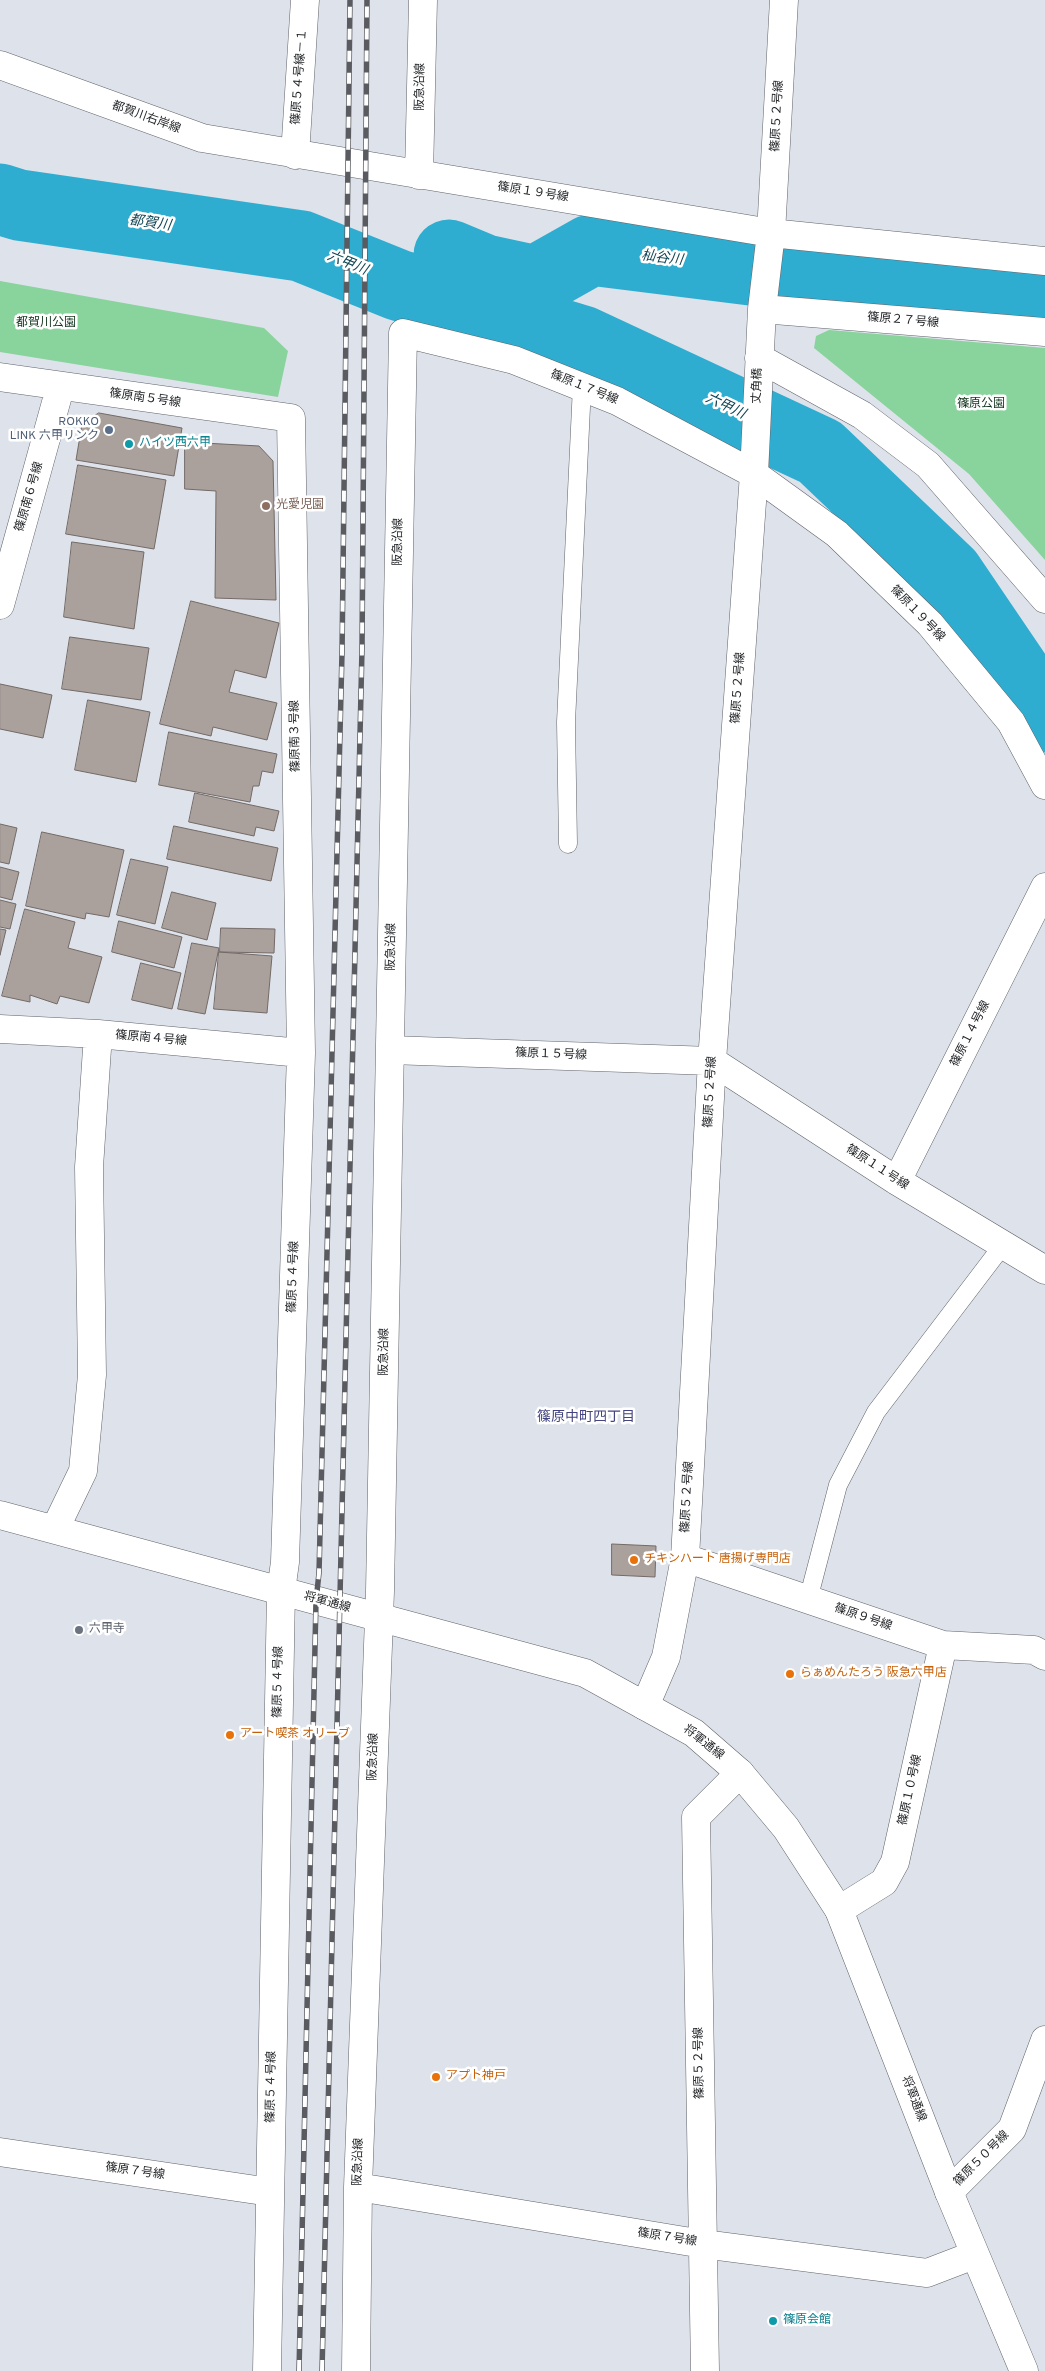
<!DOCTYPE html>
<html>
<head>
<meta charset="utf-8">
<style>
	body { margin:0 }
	canvas { display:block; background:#dee2ea }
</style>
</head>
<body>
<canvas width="1045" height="2371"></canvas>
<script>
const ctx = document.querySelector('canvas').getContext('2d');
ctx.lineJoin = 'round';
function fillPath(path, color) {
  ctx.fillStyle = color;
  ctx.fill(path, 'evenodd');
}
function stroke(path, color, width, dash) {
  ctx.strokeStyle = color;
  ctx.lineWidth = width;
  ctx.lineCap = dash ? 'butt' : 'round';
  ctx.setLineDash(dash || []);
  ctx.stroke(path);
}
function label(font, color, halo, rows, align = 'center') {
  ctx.font = font + ' Overpass,"Noto Sans JP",sans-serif';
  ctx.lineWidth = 5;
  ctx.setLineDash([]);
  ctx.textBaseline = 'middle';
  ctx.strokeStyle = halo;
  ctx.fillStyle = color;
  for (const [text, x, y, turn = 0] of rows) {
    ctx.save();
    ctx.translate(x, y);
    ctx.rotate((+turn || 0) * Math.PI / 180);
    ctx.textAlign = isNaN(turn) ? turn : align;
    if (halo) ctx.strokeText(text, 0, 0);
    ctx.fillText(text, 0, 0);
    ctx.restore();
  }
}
fillPath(new Path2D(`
	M 0,281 L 264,328 L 288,351 L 278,397 L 0,352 Z
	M 829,330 L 1045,348 L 1045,560 L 969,474 L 814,348 L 816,336 Z`), '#89d39d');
stroke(new Path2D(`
	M 0,199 L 19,205 L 301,246 L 398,285 L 582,341 L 820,452 L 948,574 L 1045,717
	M 449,255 L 485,270 L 536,281 L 591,250 L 799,276 L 1045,298`), '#2fadd0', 71);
const building = new Path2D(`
	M 99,413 L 182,428 L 174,476 L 76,460 L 82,424 Z
	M 185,442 L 259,446 L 273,461 L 276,600 L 215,598 L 216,491 L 185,489 Z
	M 78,465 L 166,480 L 154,549 L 66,534 Z
	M 72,542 L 144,552 L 134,629 L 64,617 Z
	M 191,601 L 279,623 L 266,678 L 235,670 L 229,692 L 277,703 L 267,740 L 213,727 L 211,736 L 160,724 Z
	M 70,637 L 149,648 L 141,700 L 62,689 Z
	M 0,684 L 52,695 L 43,738 L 0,729 Z
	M 88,700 L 150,712 L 136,782 L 75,770 Z
	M 169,732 L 277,754 L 273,773 L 262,771 L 259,786 L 253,786 L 250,802 L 159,785 Z
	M 195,793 L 279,811 L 274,831 L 256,827 L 254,836 L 189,822 Z
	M 0,824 L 17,828 L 9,864 L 0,862 Z
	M 174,826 L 278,848 L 271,881 L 167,859 Z
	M 42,832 L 124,850 L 109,917 L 86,913 L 85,919 L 26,906 Z
	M 131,859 L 168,867 L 155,924 L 117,915 Z
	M 0,867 L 19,872 L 12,900 L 0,897 Z
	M 172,892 L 216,903 L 207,940 L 162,928 Z
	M 0,900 L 16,904 L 10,929 L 0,927 Z
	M 25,909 L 75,922 L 68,948 L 102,957 L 89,1003 L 60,996 L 57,1004 L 30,995 L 30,1002 L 2,996 Z
	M 119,921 L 182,937 L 174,968 L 112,952 Z
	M 221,928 L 275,929 L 274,953 L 220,952 Z
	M 0,929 L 6,930 L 0,955 Z
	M 192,943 L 219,948 L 205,1014 L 178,1009 Z
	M 219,952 L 272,956 L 267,1013 L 214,1009 Z
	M 141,963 L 181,973 L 172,1009 L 132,1000 Z
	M 612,1544 L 656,1546 L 655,1577 L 612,1575 Z`);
fillPath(building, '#aaa19d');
stroke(building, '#736a67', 1);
const lane = new Path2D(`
	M 568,844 L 566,722 L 582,386
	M 808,1600 L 838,1485 L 876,1412 L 1003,1245`);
const street = new Path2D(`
	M 0,65 L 202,138 L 771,233 L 1045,261
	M 295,155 L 305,0
	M 419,175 L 423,0
	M 762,309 L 1045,332
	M 759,358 L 862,415 L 928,465 L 1045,599
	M 0,377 L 291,418 L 301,1053 L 285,1562 L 281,1591 L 267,2371
	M 0,605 L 60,388
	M 0,1029 L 98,1034 L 301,1053
	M 390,1050 L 712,1061 L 897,1181 L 1045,1270
	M 897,1181 L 1045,887
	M 55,1529 L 83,1471 L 92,1375 L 89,1167 L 98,1034
	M 685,1558 L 943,1645 L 1034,1650 L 1045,1656
	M 645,1706 L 666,1657 L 685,1558 L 712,1061 L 754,474 L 762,309 L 771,233 L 784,0
	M 839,1910 L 884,1882 L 895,1862 L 943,1645
	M 0,2152 L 270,2192
	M 358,2187 L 703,2244 L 927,2273 L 974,2255
	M 949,2192 L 1012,2129 L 1045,2040
	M 356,2371 L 358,2187 L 380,1591 L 403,333 L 514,360 L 617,401 L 754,474 L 837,534 L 930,624 L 1011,722 L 1045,785
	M 705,2371 L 696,1817 L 740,1773`);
const secondary = new Path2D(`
	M 0,1515 L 585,1673 L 694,1733 L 740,1773 L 786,1828 L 839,1910 L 949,2192 L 1024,2371`);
stroke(lane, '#60636a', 19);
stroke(street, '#60636a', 29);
stroke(secondary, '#60636a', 29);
stroke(lane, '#fff', 18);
stroke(street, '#fff', 28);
stroke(secondary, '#fff', 28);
const rail = new Path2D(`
	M 299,2371 L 316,1601 L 319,1573 L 342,653 L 350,0
	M 322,2371 L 362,649 L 367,0`);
stroke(rail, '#595b60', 5.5);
stroke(rail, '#fff', 4, [11]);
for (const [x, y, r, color] of [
	[109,430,5,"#5c6f8a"],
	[129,444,5,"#0f9aa8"],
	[266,506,5,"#8d6e63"],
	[634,1560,5,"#e8710a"],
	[79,1630,5,"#6b7280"],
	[790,1674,5,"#e8710a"],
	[230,1735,5,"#e8710a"],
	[436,2077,5,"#e8710a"],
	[773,2321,5,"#0f9aa8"]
]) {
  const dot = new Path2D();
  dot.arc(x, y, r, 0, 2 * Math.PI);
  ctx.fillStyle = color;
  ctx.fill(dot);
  stroke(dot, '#fff', 2);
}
label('12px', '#1e2023', '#fff', [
	["篠原５４号線－１",300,77,-86],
	["阪急沿線",421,87,-89],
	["篠原５２号線",778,116,-87],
	["都賀川右岸線",146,118,20],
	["篠原１９号線",533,193,9],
	["篠原２７号線",903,321,5],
	["丈角橋",758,386,-88],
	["篠原１７号線",584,388,22],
	["篠原南５号線",145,399,8],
	["篠原南６号線",30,497,-74],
	["阪急沿線",399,542,-89],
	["篠原１９号線",917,614,46],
	["篠原５２号線",739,688,-86],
	["篠原南３号線",296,736,-91],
	["阪急沿線",392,947,-89],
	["篠原１４号線",971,1034,-63],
	["篠原南４号線",151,1039,5],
	["篠原１５号線",551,1055,2],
	["篠原５２号線",711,1092,-87],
	["篠原１１号線",877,1168,33],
	["篠原５４号線",294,1277,-88],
	["阪急沿線",385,1352,-89],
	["篠原５２号線",688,1497,-87],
	["将軍通線",327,1603,15],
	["篠原９号線",863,1618,19],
	["篠原５４号線",279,1682,-89],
	["将軍通線",703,1743,38],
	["阪急沿線",374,1757,-88],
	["篠原１０号線",911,1790,-78],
	["篠原５２号線",700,2063,-91],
	["篠原５４号線",272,2087,-89],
	["将軍通線",913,2099,69],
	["篠原５０号線",982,2159,-45],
	["阪急沿線",359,2162,-88],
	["篠原７号線",135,2172,8],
	["篠原７号線",667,2238,9]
]);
label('12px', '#12351d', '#fff', [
	["都賀川公園",46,324],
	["篠原公園",981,405]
]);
label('12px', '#4e5e75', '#fff', [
	["ROKKO",99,423],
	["LINK 六甲リンク",99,437]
], 'right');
label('12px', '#0d838f', '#fff', [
	["ハイツ西六甲",139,444],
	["篠原会館",783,2321]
], 'left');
label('12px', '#785e54', '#fff', [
	["光愛児園",276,506]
], 'left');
label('12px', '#c56008', '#fff', [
	["チキンハート 唐揚げ専門店",644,1560],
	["らぁめんたろう 阪急六甲店",800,1674],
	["アート喫茶 オリーブ",240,1735],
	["アプト神戸",446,2077]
], 'left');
label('12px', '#5b616d', '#fff', [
	["六甲寺",89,1630]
], 'left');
label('italic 14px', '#114554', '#fff', [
	["都賀川",150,224,8],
	["杣谷川",662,259,7],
	["六甲川",347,264,22],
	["六甲川",725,407,25]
]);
label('14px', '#434481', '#fff', [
	["篠原中町四丁目",586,1418]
]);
</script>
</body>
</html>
